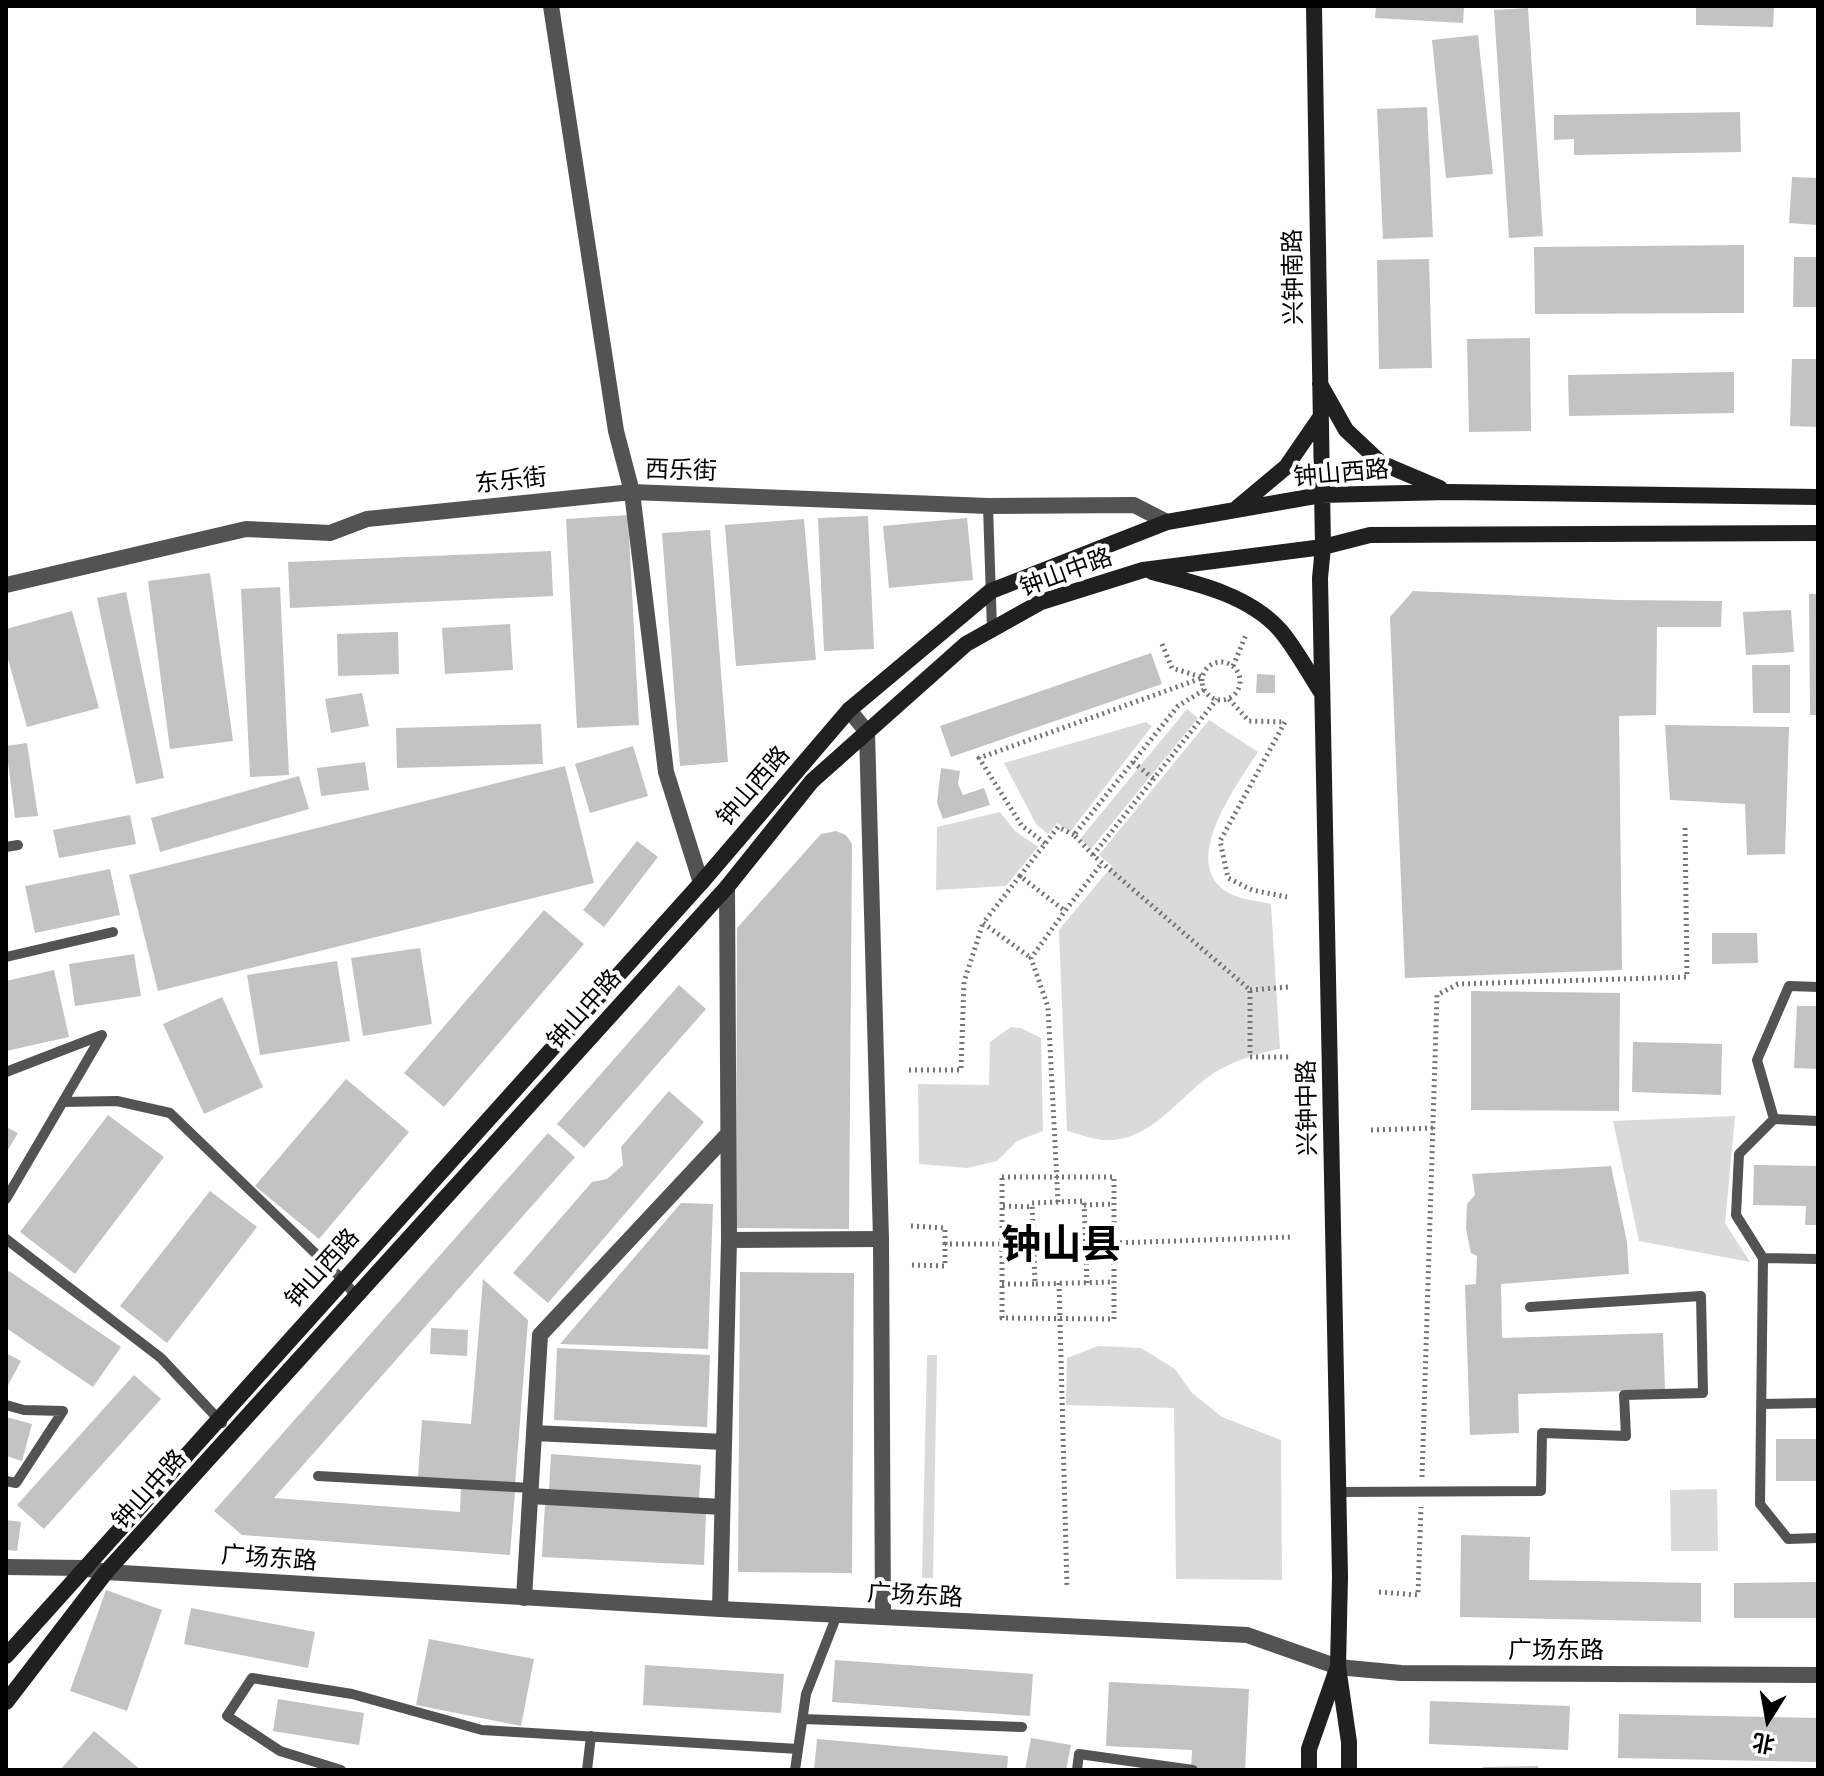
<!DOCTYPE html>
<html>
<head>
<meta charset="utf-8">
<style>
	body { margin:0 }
	#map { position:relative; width:1824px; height:1776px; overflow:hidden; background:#fff; font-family:Ubuntu,"Noto Sans SC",sans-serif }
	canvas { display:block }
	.frame { position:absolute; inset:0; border:8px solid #000; pointer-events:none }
	.north { position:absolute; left:1728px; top:1680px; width:80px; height:80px; -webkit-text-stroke:6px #fff; paint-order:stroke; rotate:191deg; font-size:22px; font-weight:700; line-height:32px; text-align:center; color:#000 }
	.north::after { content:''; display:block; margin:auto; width:28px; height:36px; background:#000; clip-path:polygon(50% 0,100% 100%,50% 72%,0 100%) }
</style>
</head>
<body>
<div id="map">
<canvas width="1824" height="1776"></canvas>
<div class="frame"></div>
<div class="north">北</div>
</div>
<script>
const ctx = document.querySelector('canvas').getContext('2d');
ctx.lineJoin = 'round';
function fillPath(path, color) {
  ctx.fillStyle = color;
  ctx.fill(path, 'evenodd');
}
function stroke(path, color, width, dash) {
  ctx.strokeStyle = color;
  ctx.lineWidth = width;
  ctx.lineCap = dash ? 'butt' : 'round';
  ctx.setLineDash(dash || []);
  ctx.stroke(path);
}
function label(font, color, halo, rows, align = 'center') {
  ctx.font = font + ' Ubuntu,"Noto Sans SC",sans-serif';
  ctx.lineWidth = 8;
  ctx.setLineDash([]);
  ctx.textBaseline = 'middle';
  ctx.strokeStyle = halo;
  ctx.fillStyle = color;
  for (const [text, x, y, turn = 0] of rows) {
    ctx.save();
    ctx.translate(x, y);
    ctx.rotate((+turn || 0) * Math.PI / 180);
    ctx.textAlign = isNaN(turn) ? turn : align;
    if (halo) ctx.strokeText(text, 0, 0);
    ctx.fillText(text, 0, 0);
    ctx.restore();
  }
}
fillPath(new Path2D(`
	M 1187,709 L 1198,718 L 1091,849 L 1080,839 Z
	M 1209,720 L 1258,752 C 1237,785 1174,868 1233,895 C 1244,900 1259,901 1271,904 L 1280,1049 C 1257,1053 1230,1062 1211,1075 C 1178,1097 1151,1143 1103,1140 C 1092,1139 1079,1134 1067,1131 L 1059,930 L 1112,866 L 1099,855 Z
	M 1146,722 L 1152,726 L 1070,832 L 1057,823 L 1048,834 L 1036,824 L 1004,763 Z
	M 1000,812 L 1015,831 L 1038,847 L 1006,886 L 936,890 L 937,827 Z
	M 1011,1027 L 1021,1028 L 1041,1038 L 1043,1131 L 1017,1141 L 997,1161 L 967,1168 L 919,1164 L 918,1084 L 989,1085 L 990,1042 Z
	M 1735,1116 L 1725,1223 L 1750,1262 L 1639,1241 L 1613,1121 Z
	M 1098,1346 L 1141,1348 L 1175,1369 L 1192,1393 L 1222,1417 L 1281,1440 L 1282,1580 L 1176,1579 L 1174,1408 L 1066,1405 L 1067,1358 Z
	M 927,1355 L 937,1355 L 933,1578 L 922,1578 Z
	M 1717,1489 L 1718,1551 L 1671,1551 L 1670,1490 Z`), '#dadada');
fillPath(new Path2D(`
	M 1376,6 L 1464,6 L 1463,23 L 1375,18 Z
	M 1696,6 L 1774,6 L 1773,27 L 1696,25 Z
	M 1528,8 L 1543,236 L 1509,238 L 1494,10 Z
	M 1478,35 L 1493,174 L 1446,178 L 1432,40 Z
	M 1427,107 L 1433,237 L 1383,239 L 1377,109 Z
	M 1740,112 L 1741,152 L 1574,155 L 1574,139 L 1554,140 L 1554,115 Z
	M 1792,177 L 1818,178 L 1818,225 L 1789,223 Z
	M 1744,245 L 1744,313 L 1535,314 L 1534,247 Z
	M 1794,257 L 1818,257 L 1818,307 L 1793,307 Z
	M 1429,259 L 1432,368 L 1379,369 L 1377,260 Z
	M 1530,338 L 1531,431 L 1469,432 L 1467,339 Z
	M 1792,359 L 1818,359 L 1818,427 L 1790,426 Z
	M 1734,372 L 1734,413 L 1569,416 L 1568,375 Z
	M 628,515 L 639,725 L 577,728 L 566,519 Z
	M 868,516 L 874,649 L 824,651 L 818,518 Z
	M 967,518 L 973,580 L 889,588 L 883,526 Z
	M 804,519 L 816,660 L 736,666 L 725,525 Z
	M 710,530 L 728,762 L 680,766 L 662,533 Z
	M 551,551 L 553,596 L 290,608 L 288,562 Z
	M 210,573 L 233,741 L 170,749 L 148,581 Z
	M 280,587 L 289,775 L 250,777 L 241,589 Z
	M 1413,591 L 1620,600 L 1722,601 L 1721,627 L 1657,627 L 1656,715 L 1619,716 L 1622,970 L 1405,978 L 1390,617 Z
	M 126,592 L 164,778 L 136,784 L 97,598 Z
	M 1809,594 L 1818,594 L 1818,715 L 1810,715 Z
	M 1791,610 L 1794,652 L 1746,655 L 1743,612 Z
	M 72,611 L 99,708 L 27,727 L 6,652 L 6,629 Z
	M 510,624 L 513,670 L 445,674 L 442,628 Z
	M 398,632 L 399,674 L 338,676 L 337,634 Z
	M 1151,653 L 1162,684 L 951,757 L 940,726 Z
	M 1752,665 L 1790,665 L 1790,713 L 1753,713 Z
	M 1257,674 L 1275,675 L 1275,693 L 1256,693 Z
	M 362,693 L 369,726 L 331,733 L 325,699 Z
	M 541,724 L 543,764 L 397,768 L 396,728 Z
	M 1665,725 L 1789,727 L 1785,854 L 1747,855 L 1745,804 L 1670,800 Z
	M 27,743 L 38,816 L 15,818 L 6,746 Z
	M 633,746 L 648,796 L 590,813 L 575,764 Z
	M 365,762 L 369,790 L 321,796 L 317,768 Z
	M 565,766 L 594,883 L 158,991 L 129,875 Z
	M 941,768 L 960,771 L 958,784 L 963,795 L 984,788 L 990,805 L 943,819 L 937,803 Z
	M 299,776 L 309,809 L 160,852 L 151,818 Z
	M 130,815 L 136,844 L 59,858 L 53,830 Z
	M 836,831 L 846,835 L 852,844 L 849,1229 L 736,1228 L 737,928 L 821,834 Z
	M 637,841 L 658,857 L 604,927 L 583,910 Z
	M 110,869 L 120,915 L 35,933 L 25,886 Z
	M 544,910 L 584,944 L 444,1107 L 404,1073 Z
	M 1712,933 L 1757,933 L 1758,963 L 1712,964 Z
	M 420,948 L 432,1024 L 363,1036 L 351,958 Z
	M 134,954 L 141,996 L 75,1006 L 69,964 Z
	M 337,961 L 350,1041 L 260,1055 L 247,975 Z
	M 54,970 L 69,1037 L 6,1051 L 6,981 Z
	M 679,985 L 706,1009 L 584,1148 L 557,1124 Z
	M 1471,991 L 1620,993 L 1619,1111 L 1471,1110 Z
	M 222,997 L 263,1087 L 204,1114 L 163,1024 Z
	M 1797,1006 L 1818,1006 L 1818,1069 L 1794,1068 Z
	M 1633,1042 L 1722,1044 L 1721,1095 L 1632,1092 Z
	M 346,1079 L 409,1132 L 319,1239 L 255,1186 Z
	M 669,1091 L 704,1122 L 548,1303 L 513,1273 L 592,1182 L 607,1179 L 623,1165 L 621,1147 Z
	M 108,1115 L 164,1157 L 75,1274 L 20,1232 Z
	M 6,1127 L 18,1133 L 6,1153 Z
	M 548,1133 L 575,1157 L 274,1498 L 460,1512 L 461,1488 L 515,1492 L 510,1555 L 242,1535 L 214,1511 Z
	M 1754,1165 L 1818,1166 L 1818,1225 L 1805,1225 L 1806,1206 L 1753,1205 Z
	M 1611,1166 L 1627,1242 L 1629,1274 L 1501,1284 L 1502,1338 L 1663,1333 L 1665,1390 L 1518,1394 L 1519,1433 L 1470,1435 L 1465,1285 L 1476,1284 L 1477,1256 L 1471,1253 L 1466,1229 L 1467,1204 L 1475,1195 L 1472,1174 Z
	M 210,1191 L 257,1227 L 167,1343 L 120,1306 Z
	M 681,1203 L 713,1204 L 708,1349 L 560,1344 Z
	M 9,1271 L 121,1347 L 93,1387 L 6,1328 L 6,1275 Z
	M 740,1272 L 854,1273 L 852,1573 L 738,1572 Z
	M 483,1279 L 528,1320 L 515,1485 L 418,1477 L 422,1420 L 471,1424 Z
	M 431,1328 L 468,1330 L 467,1356 L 430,1354 Z
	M 557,1348 L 710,1355 L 707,1427 L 554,1420 Z
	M 6,1353 L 21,1361 L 6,1389 Z
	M 134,1375 L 161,1399 L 44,1529 L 17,1505 Z
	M 6,1417 L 32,1424 L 22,1461 L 6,1456 Z
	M 1776,1439 L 1818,1439 L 1818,1481 L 1776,1481 Z
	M 551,1454 L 701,1465 L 699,1499 L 549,1489 Z
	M 545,1504 L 706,1513 L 704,1565 L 542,1557 Z
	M 6,1520 L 21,1522 L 17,1551 L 6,1550 Z
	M 1461,1535 L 1530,1537 L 1529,1580 L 1701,1583 L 1701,1622 L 1460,1617 Z
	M 1818,1582 L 1818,1618 L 1734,1618 L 1734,1583 Z
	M 106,1590 L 162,1610 L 127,1711 L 70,1691 Z
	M 191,1608 L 315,1632 L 308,1668 L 184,1644 Z
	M 429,1639 L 534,1659 L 521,1726 L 416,1705 Z
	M 835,1660 L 1033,1674 L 1030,1716 L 832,1702 Z
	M 645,1665 L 784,1674 L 781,1713 L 643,1705 Z
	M 1109,1682 L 1249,1689 L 1245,1770 L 1191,1770 L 1192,1750 L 1106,1746 Z
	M 278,1699 L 364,1713 L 359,1745 L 273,1731 Z
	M 1430,1701 L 1570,1706 L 1568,1750 L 1429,1744 Z
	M 1619,1714 L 1818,1718 L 1818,1762 L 1618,1758 Z
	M 94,1731 L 141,1770 L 60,1770 Z
	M 1031,1738 L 1071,1745 L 1066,1770 L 1025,1770 Z
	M 817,1739 L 1008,1756 L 1007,1770 L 814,1770 Z
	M 1538,1766 L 1539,1770 L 1483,1770 L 1483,1767 Z`), '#c3c3c3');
stroke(new Path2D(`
	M 1162,644 L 1172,668 L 1201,677
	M1202 681a19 19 0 1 1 38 0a19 19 0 1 1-38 0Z
	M 1233,666 L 1246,635
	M 1204,690 L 1178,706 L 1074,835 L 1093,855 L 1250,990 L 1250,1057 L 1290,1057
	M 1229,699 L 1249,721 L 1285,722 L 1220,841 L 1228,878 L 1252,890 L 1287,897
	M 1133,762 L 1155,780
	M 1074,835 L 1058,827 L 1020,876 L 1065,911 L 1102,863
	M 1045,843 L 1022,826 L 979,758 L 1202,678
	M 1093,855 L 1217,699
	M 1020,876 L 983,923 L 1031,958
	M 1250,990 L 1289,987
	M 909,1070 L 961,1070 L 964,982 L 983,923
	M 1371,1130 L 1433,1128
	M 1002,1177 L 1114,1177 L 1114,1319 L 1002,1318 Z
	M 1058,1202 L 1048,1007 L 1031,958 L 1065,911
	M 1084,1205 L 1114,1204
	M 1003,1206 L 1033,1207
	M 911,1226 L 945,1228 L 945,1244
	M 1114,1243 L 1293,1237
	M 912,1265 L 945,1266 L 945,1244 L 1002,1244
	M 1059,1283 L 1067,1588
	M 1087,1283 L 1084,1201 L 1032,1203 L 1035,1284 L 1114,1282
	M 1002,1284 L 1035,1284
	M 1422,1477 L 1437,995 L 1458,984 L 1687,977 L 1685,825
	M 1379,1592 L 1418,1595 L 1421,1507`), '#757575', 5, [2, 4]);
stroke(new Path2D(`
	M 988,506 L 992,629
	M 6,847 L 18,845
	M 6,957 L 113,932
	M 6,1072 L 102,1035 L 6,1199
	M 63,1102 L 117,1101 L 170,1113 L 343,1280 L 356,1296
	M 1774,1119 L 1757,1060 L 1789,986 L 1818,987
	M 1818,1121 L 1774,1119 L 1739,1154 L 1736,1215 L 1763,1258 L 1760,1504 L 1788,1539 L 1818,1538
	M 6,1239 L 161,1358 L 222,1423
	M 1763,1258 L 1818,1259
	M 1761,1404 L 1818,1403
	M 6,1405 L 24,1410 L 63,1411 L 16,1483 L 6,1481
	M 318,1476 L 531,1488
	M 1338,1492 L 1541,1491 L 1542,1433 L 1626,1436 L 1624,1395 L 1703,1393 L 1701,1296 L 1530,1307
	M 803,1719 L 1022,1727
	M 341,1770 L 280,1751 L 227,1716 L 252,1678 L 352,1694 L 482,1730 L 798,1749
	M 587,1770 L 591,1736
	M 795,1770 L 806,1694 L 837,1615
	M 1077,1770 L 1079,1754 L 1193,1770`), '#535353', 10);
stroke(new Path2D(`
	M 729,1240 L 881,1239
	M 534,1433 L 724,1442
	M 530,1496 L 722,1507
	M 524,1598 L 540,1335 L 728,1134
	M 720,1609 L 729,1240 L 727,887`), '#535353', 16);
stroke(new Path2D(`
	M 551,6 L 616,431 L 632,492 L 988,506 L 1134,505 L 1167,522
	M 6,585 L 246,529 L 330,533 L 367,519 L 632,492 L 666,772 L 701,883`), '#535353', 16);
stroke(new Path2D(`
	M 849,710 L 867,732 L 881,1239 L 883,1617
	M 6,1567 L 83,1568 L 106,1572 L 720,1609 L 1247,1635 L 1338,1667 L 1401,1673 L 1818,1675`), '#535353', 16);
stroke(new Path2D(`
	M 1314,6 L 1323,547 L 1320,578 L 1340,1577 L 1338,1667 L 1349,1742 L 1349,1770
	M 1320,384 L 1346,430 L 1381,463 L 1440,488
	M 1237,508 L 1286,467 L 1319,419
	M 1152,572 C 1196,583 1249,595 1280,630 C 1296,649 1308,672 1321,692
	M 6,1656 L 701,883 L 849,710 L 991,591 L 1167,522 L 1321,495 L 1449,492 L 1818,497
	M 6,1702 L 106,1572 L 727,887 L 812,781 L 966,644 L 1041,602 L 1143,570 L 1323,547 L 1370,535 L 1818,533
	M 1309,1770 L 1309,1749 L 1337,1669`), '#202020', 16);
label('24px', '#000', '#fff', [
	["兴钟南路",1293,277,-91],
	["西乐街",681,470,2],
	["钟山西路",1341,473,-5],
	["东乐街",511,480,-6],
	["钟山中路",1066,572,-20],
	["钟山西路",753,786,-49],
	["钟山中路",584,1009,-48],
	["兴钟中路",1307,1108,-91],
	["钟山西路",322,1268,-48],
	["钟山中路",149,1489,-48],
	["广场东路",269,1558,4],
	["广场东路",915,1595,3],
	["广场东路",1556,1650]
]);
label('bold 40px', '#000', '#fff', [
	["钟山县",1061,1245]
]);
</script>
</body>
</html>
